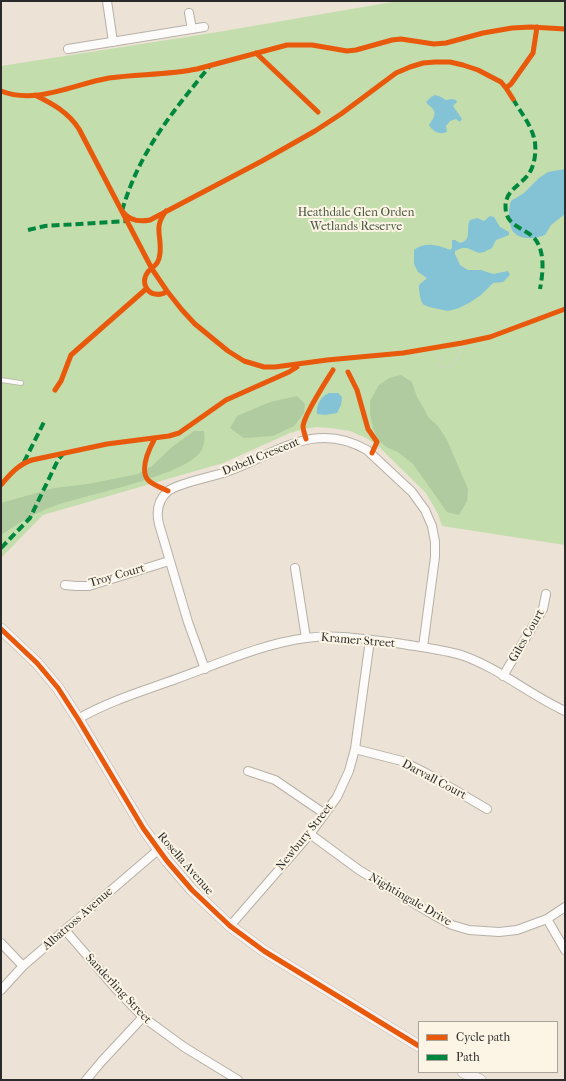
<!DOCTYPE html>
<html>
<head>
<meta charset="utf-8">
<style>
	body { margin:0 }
	#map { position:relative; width:566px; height:1081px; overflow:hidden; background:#ece3d6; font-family:"IM FELL French Canon",serif }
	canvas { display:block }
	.frame { position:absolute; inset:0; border:2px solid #2b2b2b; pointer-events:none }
	.legend { position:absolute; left:418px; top:1021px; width:140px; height:52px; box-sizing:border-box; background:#fcf5e5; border:1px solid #a8a49b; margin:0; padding:5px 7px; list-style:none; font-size:12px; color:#2b2b2b }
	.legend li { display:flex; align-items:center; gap:8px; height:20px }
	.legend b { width:20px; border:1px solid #a8a49b }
</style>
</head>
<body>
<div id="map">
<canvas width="566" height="1081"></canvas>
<div class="frame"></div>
<ul class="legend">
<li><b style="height:5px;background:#e8590c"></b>Cycle path</li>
<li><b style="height:5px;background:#00873e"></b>Path</li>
</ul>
</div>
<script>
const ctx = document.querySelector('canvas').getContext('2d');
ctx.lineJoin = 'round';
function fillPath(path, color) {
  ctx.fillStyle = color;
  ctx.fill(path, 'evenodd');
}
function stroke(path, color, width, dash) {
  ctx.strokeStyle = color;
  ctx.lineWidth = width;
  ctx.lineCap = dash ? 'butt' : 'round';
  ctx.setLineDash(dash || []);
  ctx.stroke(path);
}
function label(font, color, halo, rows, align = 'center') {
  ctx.font = font + ' "IM FELL French Canon",serif';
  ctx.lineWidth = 4;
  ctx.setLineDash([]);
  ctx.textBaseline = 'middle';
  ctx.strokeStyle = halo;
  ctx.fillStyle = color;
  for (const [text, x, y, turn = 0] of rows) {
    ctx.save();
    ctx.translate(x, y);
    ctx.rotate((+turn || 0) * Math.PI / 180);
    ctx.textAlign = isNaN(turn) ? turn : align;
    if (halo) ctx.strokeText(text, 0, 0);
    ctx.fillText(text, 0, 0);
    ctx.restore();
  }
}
fillPath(new Path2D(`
	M 398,1 L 565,1 L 565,545 L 442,526 L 438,514 L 426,493 L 377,445 L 366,438 L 350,431 L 331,428 L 316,427 L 304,429 L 290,433 L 223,463 L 43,515 L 1,558 L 1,66 L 218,32 Z`), '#c3ddac');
fillPath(new Path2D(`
	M 401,375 L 412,382 L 417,397 L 423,407 L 429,418 L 438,426 L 447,440 L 468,489 L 467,501 L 459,515 L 447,512 L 413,464 L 398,452 L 388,448 L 378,440 L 373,428 L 370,414 L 370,401 L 379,385 L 389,378 Z
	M 297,396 L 305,404 L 304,413 L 294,426 L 273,436 L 244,438 L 230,428 L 237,416 L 270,402 Z
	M 194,431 L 204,431 C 205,439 205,444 201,451 C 186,476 84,495 54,506 C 34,513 18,524 1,535 L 1,503 L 54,488 L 88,484 L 138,474 L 152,466 L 172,447 Z`), '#b1cba1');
fillPath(new Path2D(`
	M 435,95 L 439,96 L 446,100 L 452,99 L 456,100 L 457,102 L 453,106 L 462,119 L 460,122 L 456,119 L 450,121 L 446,126 L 447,132 C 440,135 433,132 429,125 C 433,119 438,113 431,107 C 429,105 427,104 426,102 L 431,97 Z
	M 565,169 L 565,214 L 551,225 L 545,235 C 535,239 519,241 512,230 C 510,226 510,221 509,217 C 509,212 509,207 511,201 L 524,193 L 539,178 L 548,172 Z
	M 490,216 L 494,217 L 500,227 L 509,232 L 509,235 L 496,240 L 492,248 L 484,252 L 479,253 L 467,248 L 462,248 L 455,251 L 455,254 L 460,265 L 468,270 L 481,270 L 493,274 L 508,271 L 510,275 L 503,282 L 493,283 L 481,295 L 469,303 L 459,308 L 448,311 L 429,307 L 424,305 L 421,301 L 419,290 L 419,285 L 427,278 L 418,272 L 414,264 L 414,250 C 424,241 439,245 450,250 L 452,248 L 452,240 L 455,240 L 460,243 C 473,240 465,229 470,220 L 477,218 L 484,221 Z
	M 329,393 L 338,393 L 342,397 L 341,405 L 337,413 L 325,415 L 317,414 C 316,405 321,396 329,393 Z`), '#84c2d6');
const lane = new Path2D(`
	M 1,380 L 21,383`);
const street = new Path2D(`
	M 107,1 L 113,42
	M 189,13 L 192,29
	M 68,49 L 204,27
	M 295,568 L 306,638
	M 65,585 L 76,586 L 89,586 L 169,561
	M 205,669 L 188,622 L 159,524 C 156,512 158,500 168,491 C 179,483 212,477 226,472 C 275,455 314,419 367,450 L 412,492 L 425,510 L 432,526 L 435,542 L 435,557 L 423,647
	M 503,676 L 543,609 L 546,594
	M 78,719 C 109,701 143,691 176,679 C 218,664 261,644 306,638 C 336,634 366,639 396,643 C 419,647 442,649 464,656 C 500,669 530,695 565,711
	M 355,749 L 402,761 L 426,773 L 487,809
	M 248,771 L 275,780 L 325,814
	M 310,834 L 359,870 L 432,914 L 452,925 L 469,930 L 499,932 L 517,930 L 547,919 L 565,907
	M 547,919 L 565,950
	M 230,926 L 310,834 L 337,797 L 349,771 L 355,749 L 370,640
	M 65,930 L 116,989 L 143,1017 L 184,1047 L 238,1080
	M 1,943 L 23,966
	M 1,990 L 23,966 L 158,850
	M 86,1080 L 102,1061 L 143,1017`);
const secondary = new Path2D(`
	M 1,629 L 37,663 L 58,688 L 78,719 L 143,828 L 167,861 L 192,890 L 230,926 L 264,951 L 419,1046
	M 463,1072 L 480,1080`);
stroke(lane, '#b6b0a8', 5.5);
stroke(street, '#b6b0a8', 10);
stroke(secondary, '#b6b0a8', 12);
stroke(new Path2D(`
	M 430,349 L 439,357 L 438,366 C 454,371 461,357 460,344`), '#d4d2cf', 1.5, [3, 3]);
stroke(lane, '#fcfbf9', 4);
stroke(street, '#fcfbf9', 8);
stroke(secondary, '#f7f2ef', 11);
stroke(new Path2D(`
	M 513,99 C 521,113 533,127 535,143 C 536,151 535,162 531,170 C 523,186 502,189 506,212 C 509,226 523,228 532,236 C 546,248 543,273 540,289
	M 122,211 C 139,152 171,114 209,67
	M 28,230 L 45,226 L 127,221
	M 24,462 L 44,422
	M 1,548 L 30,518 L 58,460 L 63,454`), '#00873e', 4, [8, 4]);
stroke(new Path2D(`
	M 256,53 L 318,112
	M 506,88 L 511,84 L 533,53 L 537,27
	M 1,91 C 36,105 74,84 109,78 C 138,74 168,75 197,69 L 287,45 L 312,45 L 347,51 L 356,50 L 392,40 L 401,39 L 434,44 L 446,43 L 483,33 L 512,28 L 531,27 L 565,29
	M 35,95 C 53,104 68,112 79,129 L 152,269 L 167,291 L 182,310 L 195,324 L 228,351 L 244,361 L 264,367 L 275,367 L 327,360 L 403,353 L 462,343 L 490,337 L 565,309
	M 166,211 C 153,228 162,235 160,253 C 159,268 150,266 146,275 C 142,283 147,293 155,294 C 160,295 164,294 167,291
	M 123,212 C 130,221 140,222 150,220 L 262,161 L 315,131 L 341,114 L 396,73 L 410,67 L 423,63 L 435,62 L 450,62 L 463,65 L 478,70 L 501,82 L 506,88 L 513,99
	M 348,372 L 357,390 L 368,429 L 377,442 L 372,453
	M 55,390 L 61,381 L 71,355 L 146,289
	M 155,438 C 149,449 139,469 148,480 C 153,485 162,488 168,491
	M 306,439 C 305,435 303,430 303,426 C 305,413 325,383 333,370
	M 1,485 C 10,474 19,464 32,460 L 107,444 L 169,436 L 179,433 L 226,400 L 289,372 L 297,367
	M 1,629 L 37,663 L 58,688 L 78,719 L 143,828 L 167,861 L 192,890 L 230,926 L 264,951 L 419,1046`), '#e8590c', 5);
label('12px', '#485642', '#fcf5e5', [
	["Heathdale Glen Orden",356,213],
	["Wetlands Reserve",356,227]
]);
label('12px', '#2b2b2b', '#fcf5e5', [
	["Dobell Crescent",261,457,-22],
	["Troy Court",117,576,-16],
	["Giles Court",527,636,-60],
	["Kramer Street",358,641,5],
	["Darvall Court",434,780,28],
	["Newbury Street",305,837,-51],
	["Rosella Avenue",185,864,49],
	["Nightingale Drive",410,900,30],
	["Albatross Avenue",78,919,-41],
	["Sanderling Street",118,989,47]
]);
</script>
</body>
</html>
